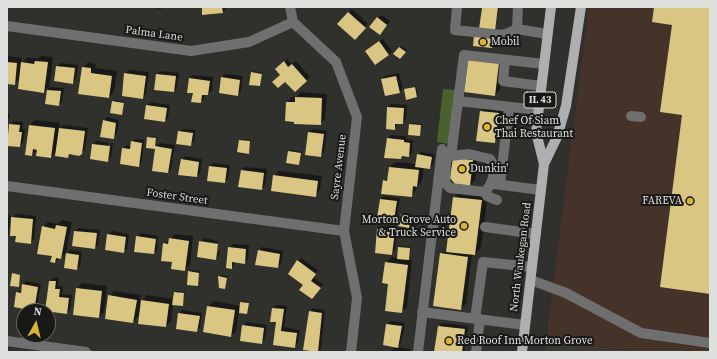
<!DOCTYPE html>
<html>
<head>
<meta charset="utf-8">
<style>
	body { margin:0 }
	#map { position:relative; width:717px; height:359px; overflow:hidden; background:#30302d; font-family:"Source Serif 4",serif }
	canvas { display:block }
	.frame { position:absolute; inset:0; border:8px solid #dfdfde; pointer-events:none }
	.north { position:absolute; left:16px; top:303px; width:40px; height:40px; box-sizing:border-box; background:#181817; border:1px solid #686867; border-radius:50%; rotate:8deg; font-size:11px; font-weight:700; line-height:16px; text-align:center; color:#dfdfde }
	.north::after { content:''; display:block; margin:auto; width:14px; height:18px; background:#dbb233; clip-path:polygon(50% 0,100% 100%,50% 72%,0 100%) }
</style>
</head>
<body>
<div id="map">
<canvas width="717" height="359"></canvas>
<div class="frame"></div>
<div class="north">N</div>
</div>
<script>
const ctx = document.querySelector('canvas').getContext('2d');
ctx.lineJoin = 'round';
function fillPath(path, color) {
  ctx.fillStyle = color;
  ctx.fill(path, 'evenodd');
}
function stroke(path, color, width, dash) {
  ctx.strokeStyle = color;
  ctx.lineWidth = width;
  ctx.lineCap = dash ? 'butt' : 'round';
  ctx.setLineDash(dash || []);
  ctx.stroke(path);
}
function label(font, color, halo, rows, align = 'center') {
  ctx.font = font + ' "Source Serif 4",serif';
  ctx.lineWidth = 4;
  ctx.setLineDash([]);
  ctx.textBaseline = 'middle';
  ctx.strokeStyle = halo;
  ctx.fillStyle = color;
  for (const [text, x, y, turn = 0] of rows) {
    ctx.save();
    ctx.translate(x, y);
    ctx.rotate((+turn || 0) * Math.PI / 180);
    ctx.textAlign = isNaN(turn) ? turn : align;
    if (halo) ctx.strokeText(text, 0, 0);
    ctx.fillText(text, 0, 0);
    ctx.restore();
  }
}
fillPath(new Path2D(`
	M 589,7 L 710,7 L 710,352 L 635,352 L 546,340 Z`), '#45332a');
fillPath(new Path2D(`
	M 546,340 L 635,352 L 545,352 Z`), '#3c3932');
fillPath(new Path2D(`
	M 443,89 L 455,90 L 449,144 L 437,142 Z`), '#49612c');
fillPath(new Path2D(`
	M 148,7 L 163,7 L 161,9 Z
	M 203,7 L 225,7 L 226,9 L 222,12 Z
	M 483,7 L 499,7 L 495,30 Z
	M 352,9 L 368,24 L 355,39 L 338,24 Z
	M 381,15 L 390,21 L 383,30 L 377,18 Z
	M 497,34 L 495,44 L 492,47 L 474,45 Z
	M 383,39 L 392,51 L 389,55 L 370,48 Z
	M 401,46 L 407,50 L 400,58 L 395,54 Z
	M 7,56 L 22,58 L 21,63 L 28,57 L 38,59 L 41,56 L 53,57 L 49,89 L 51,87 L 64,88 L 62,101 L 59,105 L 46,103 L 48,87 L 44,92 L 20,78 L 14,84 L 7,83 Z
	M 504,58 L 500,90 L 495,95 L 469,60 Z
	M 287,59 L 292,64 L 296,61 L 310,77 L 295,91 L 281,75 L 280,66 Z
	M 88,62 L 96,64 L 95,68 L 117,71 L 114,92 L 109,97 L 83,68 Z
	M 61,63 L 78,65 L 76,79 L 73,83 L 57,66 Z
	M 129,70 L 149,72 L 146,94 L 143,98 L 125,73 Z
	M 160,71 L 179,73 L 177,88 L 174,91 L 157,74 Z
	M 253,71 L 263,73 L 260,85 L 252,73 Z
	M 399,73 L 403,88 L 400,92 L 382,80 L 385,76 Z
	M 225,74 L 243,76 L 241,91 L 237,95 L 220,92 L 222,77 Z
	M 193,75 L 213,77 L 212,91 L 208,94 L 205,94 L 204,99 L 201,102 L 194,93 L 189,78 Z
	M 416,86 L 418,95 L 417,97 L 405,89 Z
	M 301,92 L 327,94 L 325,119 L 320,124 L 286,120 L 287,102 L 292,97 L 296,97 Z
	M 114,100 L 125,102 L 122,114 L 112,102 Z
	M 151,102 L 170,105 L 168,118 L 165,121 L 145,118 L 147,105 Z
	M 391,104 L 407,105 L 406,120 L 403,123 L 398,123 L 394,129 L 388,107 Z
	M 486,106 L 503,108 L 500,137 L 494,142 L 481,112 Z
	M 7,114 L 10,114 L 7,124 Z
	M 107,117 L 119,120 L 117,134 L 114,138 L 104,121 Z
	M 35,120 L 60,123 L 59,129 L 64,125 L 88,128 L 85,149 L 82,153 L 71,154 L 68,157 L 57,151 L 51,157 L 39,148 L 32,155 L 30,125 Z
	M 13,121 L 23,122 L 22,129 L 25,129 L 23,143 L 20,146 L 7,145 L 7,127 L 9,127 Z
	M 411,123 L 422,124 L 419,135 L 410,124 Z
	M 182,129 L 196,130 L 194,141 L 191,145 L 179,132 Z
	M 313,129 L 327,131 L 324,152 L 321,156 L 309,132 Z
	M 391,135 L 407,136 L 406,139 L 413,140 L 412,153 L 408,156 L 404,156 L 401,158 L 388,138 Z
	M 150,136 L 157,137 L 154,148 L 148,138 Z
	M 135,139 L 144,140 L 142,162 L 138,166 L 123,149 L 126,145 L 131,146 L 132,142 Z
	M 241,139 L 251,140 L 248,153 L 240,140 Z
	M 96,141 L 109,143 L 107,158 L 109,158 L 111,143 L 113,143 L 111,157 L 107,161 L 93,145 Z
	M 160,143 L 175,145 L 171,169 L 168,172 L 156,146 Z
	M 290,150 L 302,152 L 299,164 L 289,151 Z
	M 421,152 L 435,154 L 433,165 L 430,168 L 424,167 L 422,181 L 411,196 L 384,181 L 389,176 L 390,167 L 395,162 L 416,164 L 418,155 Z
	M 478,155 L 475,180 L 470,185 L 454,158 Z
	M 185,156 L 202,159 L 200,173 L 197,176 L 182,160 Z
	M 213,163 L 230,165 L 228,179 L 225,182 L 209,166 Z
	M 245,167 L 267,169 L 265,185 L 262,189 L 242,170 Z
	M 279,171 L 322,176 L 320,190 L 315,196 L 274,176 Z
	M 461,191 L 488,194 L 481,248 L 475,254 L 472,254 L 466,304 L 460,309 L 440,254 L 448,249 L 454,198 Z
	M 384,196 L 400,198 L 397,216 L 394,219 L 378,217 L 380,199 Z
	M 403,213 L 412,214 L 409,227 L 400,226 Z
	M 16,214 L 36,216 L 34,239 L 30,243 L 17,235 L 10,225 L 7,242 L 7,215 L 11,216 L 11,219 Z
	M 62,220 L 72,222 L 66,253 L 55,262 L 43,227 L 48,222 L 58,224 Z
	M 382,226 L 398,228 L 395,250 L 392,254 L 378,230 Z
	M 79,228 L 100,230 L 98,245 L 94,248 L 73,246 L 75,231 Z
	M 112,231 L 129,234 L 127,249 L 123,252 L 108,235 Z
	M 141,233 L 158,236 L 157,250 L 153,253 L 137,237 Z
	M 175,234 L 193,236 L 190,265 L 185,270 L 173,261 L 164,244 Z
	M 204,238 L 218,241 L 218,243 L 202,241 L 215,257 L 217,257 L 220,246 L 219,256 L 215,259 L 200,242 Z
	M 233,244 L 249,245 L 248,259 L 244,263 L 235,262 L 231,268 L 227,267 L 229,247 Z
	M 400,246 L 411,247 L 409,260 L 412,260 L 407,307 L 401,312 L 390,283 L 386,263 L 391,257 L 398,258 Z
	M 262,247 L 283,251 L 281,264 L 277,267 L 259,251 Z
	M 70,250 L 82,252 L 80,266 L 76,269 L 66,254 Z
	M 301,258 L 318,270 L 313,277 L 323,284 L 315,295 L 305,284 L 298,261 Z
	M 190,270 L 200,271 L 197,285 L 189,272 Z
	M 221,275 L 228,276 L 225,288 L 220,277 Z
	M 54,278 L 59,278 L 58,286 L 63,286 L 62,294 L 72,295 L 70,309 L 67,313 L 50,281 Z
	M 26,281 L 41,284 L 37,306 L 34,310 L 17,293 L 22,289 L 23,284 Z
	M 82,283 L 107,286 L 104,312 L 99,317 L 77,288 Z
	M 114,291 L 141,295 L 140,302 L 147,295 L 174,299 L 176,291 L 185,292 L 182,305 L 173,304 L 171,321 L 166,326 L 140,315 L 133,322 L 109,296 Z
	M 213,301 L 241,306 L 243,301 L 249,302 L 247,313 L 239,312 L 236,331 L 231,336 L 208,307 Z
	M 276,305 L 287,306 L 284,327 L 300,330 L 298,343 L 294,347 L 274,344 L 277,322 L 273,308 Z
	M 313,308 L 325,310 L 321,348 L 318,351 L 310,312 Z
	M 182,310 L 202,313 L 200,327 L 197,331 L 179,314 Z
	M 391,321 L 405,323 L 401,343 L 397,347 L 410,349 L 410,352 L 391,352 L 396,346 L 387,324 Z
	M 247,322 L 267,325 L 265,339 L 261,342 L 243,325 Z
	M 442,323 L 468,326 L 464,352 L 435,352 L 439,326 Z`), '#0007');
fillPath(new Path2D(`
	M 202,7 L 222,7 L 223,13 L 202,15 Z
	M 479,7 L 498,7 L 495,31 L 479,29 L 482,8 Z
	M 654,7 L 710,7 L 710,294 L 660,287 L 682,115 L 660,112 L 672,25 L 652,22 Z
	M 348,12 L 366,28 L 355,40 L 337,24 Z
	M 377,17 L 387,25 L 380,35 L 369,27 Z
	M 474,35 L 494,38 L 492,48 L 473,46 Z
	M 379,41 L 389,55 L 375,65 L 365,51 Z
	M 399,47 L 406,52 L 400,59 L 393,54 Z
	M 468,60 L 499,63 L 495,96 L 464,92 Z
	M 35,61 L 48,62 L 44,93 L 18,89 L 21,62 L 34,64 Z
	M 284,61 L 288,67 L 292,64 L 307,81 L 295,92 L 285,82 L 278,88 L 272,82 L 280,75 L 275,69 Z
	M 7,62 L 17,63 L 15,85 L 7,84 Z
	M 56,66 L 75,68 L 73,84 L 54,81 Z
	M 82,67 L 91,68 L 91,73 L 112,76 L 109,98 L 78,94 Z
	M 251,72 L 262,74 L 260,86 L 249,85 Z
	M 124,73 L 146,76 L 143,99 L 122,96 Z
	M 156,74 L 176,76 L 174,92 L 154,90 Z
	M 396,76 L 400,93 L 385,96 L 381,79 Z
	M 221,77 L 240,80 L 238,96 L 219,93 Z
	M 189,78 L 210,81 L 208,95 L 202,95 L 201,103 L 191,102 L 193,93 L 187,93 Z
	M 415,87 L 417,97 L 406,100 L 404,89 Z
	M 47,90 L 61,91 L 59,106 L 45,104 Z
	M 295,97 L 322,98 L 321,125 L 294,124 L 294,122 L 285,121 L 286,102 L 295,102 Z
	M 112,101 L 124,103 L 122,115 L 110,113 Z
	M 146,105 L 167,108 L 165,122 L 144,119 Z
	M 387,107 L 404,108 L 403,124 L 395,124 L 395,130 L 386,129 Z
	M 480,111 L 499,113 L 495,143 L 476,141 Z
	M 103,120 L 116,123 L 114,139 L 100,137 Z
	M 9,124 L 20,125 L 19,132 L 22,132 L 20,147 L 7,146 Z
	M 409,124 L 421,125 L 420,136 L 408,135 Z
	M 29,125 L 55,128 L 51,158 L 36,156 L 37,150 L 33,149 L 32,156 L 25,155 Z
	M 59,128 L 85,131 L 82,154 L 79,156 L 69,154 L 68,158 L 55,156 Z
	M 178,131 L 193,133 L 191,146 L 176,144 Z
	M 308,132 L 324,134 L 321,157 L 305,155 Z
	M 147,137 L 156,138 L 155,146 L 172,149 L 168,173 L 152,171 L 155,149 L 146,148 Z
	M 387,138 L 404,140 L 404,142 L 410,143 L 409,157 L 402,156 L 401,159 L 384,158 Z
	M 239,140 L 250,141 L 249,154 L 237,152 Z
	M 131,141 L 142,143 L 139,167 L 120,164 L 122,148 L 130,149 Z
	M 92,144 L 110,146 L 108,162 L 90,159 Z
	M 288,151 L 301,153 L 299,165 L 286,163 Z
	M 417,154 L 432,157 L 430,169 L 415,167 Z
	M 453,158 L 473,160 L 470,186 L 455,184 L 450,178 Z
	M 181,159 L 199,162 L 197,177 L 178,175 Z
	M 209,166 L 227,168 L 225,183 L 207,181 Z
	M 389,167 L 419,170 L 417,187 L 413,186 L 412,197 L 381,194 L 383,180 L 387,181 Z
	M 241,170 L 264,173 L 262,190 L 238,187 Z
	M 273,175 L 318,181 L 316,197 L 271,191 Z
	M 453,197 L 482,200 L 475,255 L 446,252 Z
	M 380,199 L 397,201 L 394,220 L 377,218 Z
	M 401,214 L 411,215 L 409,228 L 398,226 Z
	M 11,217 L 33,219 L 31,244 L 15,242 L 16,236 L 10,236 Z
	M 56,225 L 67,227 L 61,259 L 56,258 L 55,263 L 50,262 L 52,256 L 37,254 L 42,226 L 55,229 Z
	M 377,229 L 395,231 L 392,255 L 375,253 Z
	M 74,231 L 97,233 L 95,249 L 72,246 Z
	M 107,234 L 126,237 L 124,253 L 105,250 Z
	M 136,236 L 156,239 L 154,254 L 134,252 Z
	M 169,238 L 189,241 L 185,271 L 171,269 L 172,262 L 161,261 L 163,243 L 168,244 Z
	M 199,241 L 218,244 L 216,260 L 197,257 Z
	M 228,247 L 246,249 L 245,264 L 232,262 L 232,269 L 226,268 Z
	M 398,247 L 410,248 L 409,260 L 397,259 Z
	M 258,250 L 280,254 L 278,268 L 255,265 Z
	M 66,253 L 79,255 L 77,270 L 64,268 Z
	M 440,253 L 468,257 L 461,310 L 433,306 Z
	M 297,260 L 316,274 L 311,281 L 321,288 L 312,299 L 299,290 L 303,285 L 288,274 Z
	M 385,262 L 408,265 L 402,313 L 385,311 L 388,284 L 382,283 Z
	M 188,271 L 199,273 L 198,286 L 187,285 Z
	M 12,273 L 20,275 L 19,287 L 10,286 Z
	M 218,276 L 227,278 L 225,289 L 219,288 Z
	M 49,281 L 56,281 L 55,289 L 60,289 L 59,297 L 69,298 L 67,314 L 45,311 Z
	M 22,284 L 38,287 L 34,311 L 14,307 L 16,292 L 21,293 Z
	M 76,288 L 102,291 L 99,318 L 73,315 Z
	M 174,292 L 184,293 L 183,306 L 172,305 Z
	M 108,295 L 137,300 L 133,323 L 105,319 Z
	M 141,300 L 169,304 L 166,327 L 138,324 Z
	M 240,302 L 249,303 L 247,314 L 239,313 Z
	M 207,306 L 235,310 L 231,337 L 203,332 Z
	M 272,308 L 284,309 L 281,331 L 297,333 L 295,348 L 273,345 L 276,322 L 270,322 Z
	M 309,311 L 322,313 L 318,352 L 303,350 Z
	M 178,313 L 200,316 L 197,332 L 176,329 Z
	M 386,324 L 402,326 L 398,348 L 383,345 Z
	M 242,325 L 264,328 L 262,344 L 240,341 Z
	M 438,326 L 465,329 L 462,352 L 434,352 Z`), '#dac683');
stroke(new Path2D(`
	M 290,7 L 293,22 L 336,62 L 357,117 L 344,231 L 357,298 L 351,352
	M 457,7 L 455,30 L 503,35 L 517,29 L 547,34
	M 7,26 L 191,51 L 249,42 L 293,22
	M 517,29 L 518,7
	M 505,60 L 503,81 L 541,86
	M 538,110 L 458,101 L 464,55 L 544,64
	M 631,116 L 641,117
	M 451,156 L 458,101
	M 494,184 L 541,190
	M 500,185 L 509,107
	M 7,186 L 344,231
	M 485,192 C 493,183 497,170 490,159 L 469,154 L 450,156 L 446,161 L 445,183 L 450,188 L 485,192 L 487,196 L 497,200
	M 485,227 L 536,234
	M 531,280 L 566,293 L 641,333 L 710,343
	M 422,312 L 525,325
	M 475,319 L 483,262 L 532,267
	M 7,341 L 86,352
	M 418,352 L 442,149
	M 476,352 L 480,319`), '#6f6f70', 10);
stroke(new Path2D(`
	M 544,164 L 536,132 L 551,7
	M 522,352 L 544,164 L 557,137 L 566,106 L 581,7`), '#afaeb0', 10);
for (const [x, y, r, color] of [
	[483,42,4,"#dbb233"],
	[487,127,4,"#dbb233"],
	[462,169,4,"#dbb233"],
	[690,201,4,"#dbb233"],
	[464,226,4,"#dbb233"],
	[449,341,4,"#dbb233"]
]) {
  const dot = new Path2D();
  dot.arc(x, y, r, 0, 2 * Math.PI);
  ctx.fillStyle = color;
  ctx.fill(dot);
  stroke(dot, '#181817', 1.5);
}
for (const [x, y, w] of [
	[540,100,32]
]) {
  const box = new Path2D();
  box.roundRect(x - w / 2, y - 8, w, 16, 3);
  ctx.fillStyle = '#181817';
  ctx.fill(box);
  stroke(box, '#dfdfde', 1);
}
label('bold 10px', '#dfdfde', null, [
	["IL 43",540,100]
]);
label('11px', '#dfdfde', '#181817', [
	["Palma Lane",154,34,8],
	["Sayre Avenue",339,167,-83],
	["Foster Street",177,197,8],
	["North Waukegan Road",521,257,-83]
]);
label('11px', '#dfdfde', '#181817', [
	["Mobil",491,42],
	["Chef Of Siam",495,121],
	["Thai Restaurant",495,134],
	["Dunkin'",470,169],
	["FAREVA",682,201,"right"],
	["Morton Grove Auto",456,220,"right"],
	["& Truck Service",456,233,"right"],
	["Red Roof Inn Morton Grove",457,341]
], 'left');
</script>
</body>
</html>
